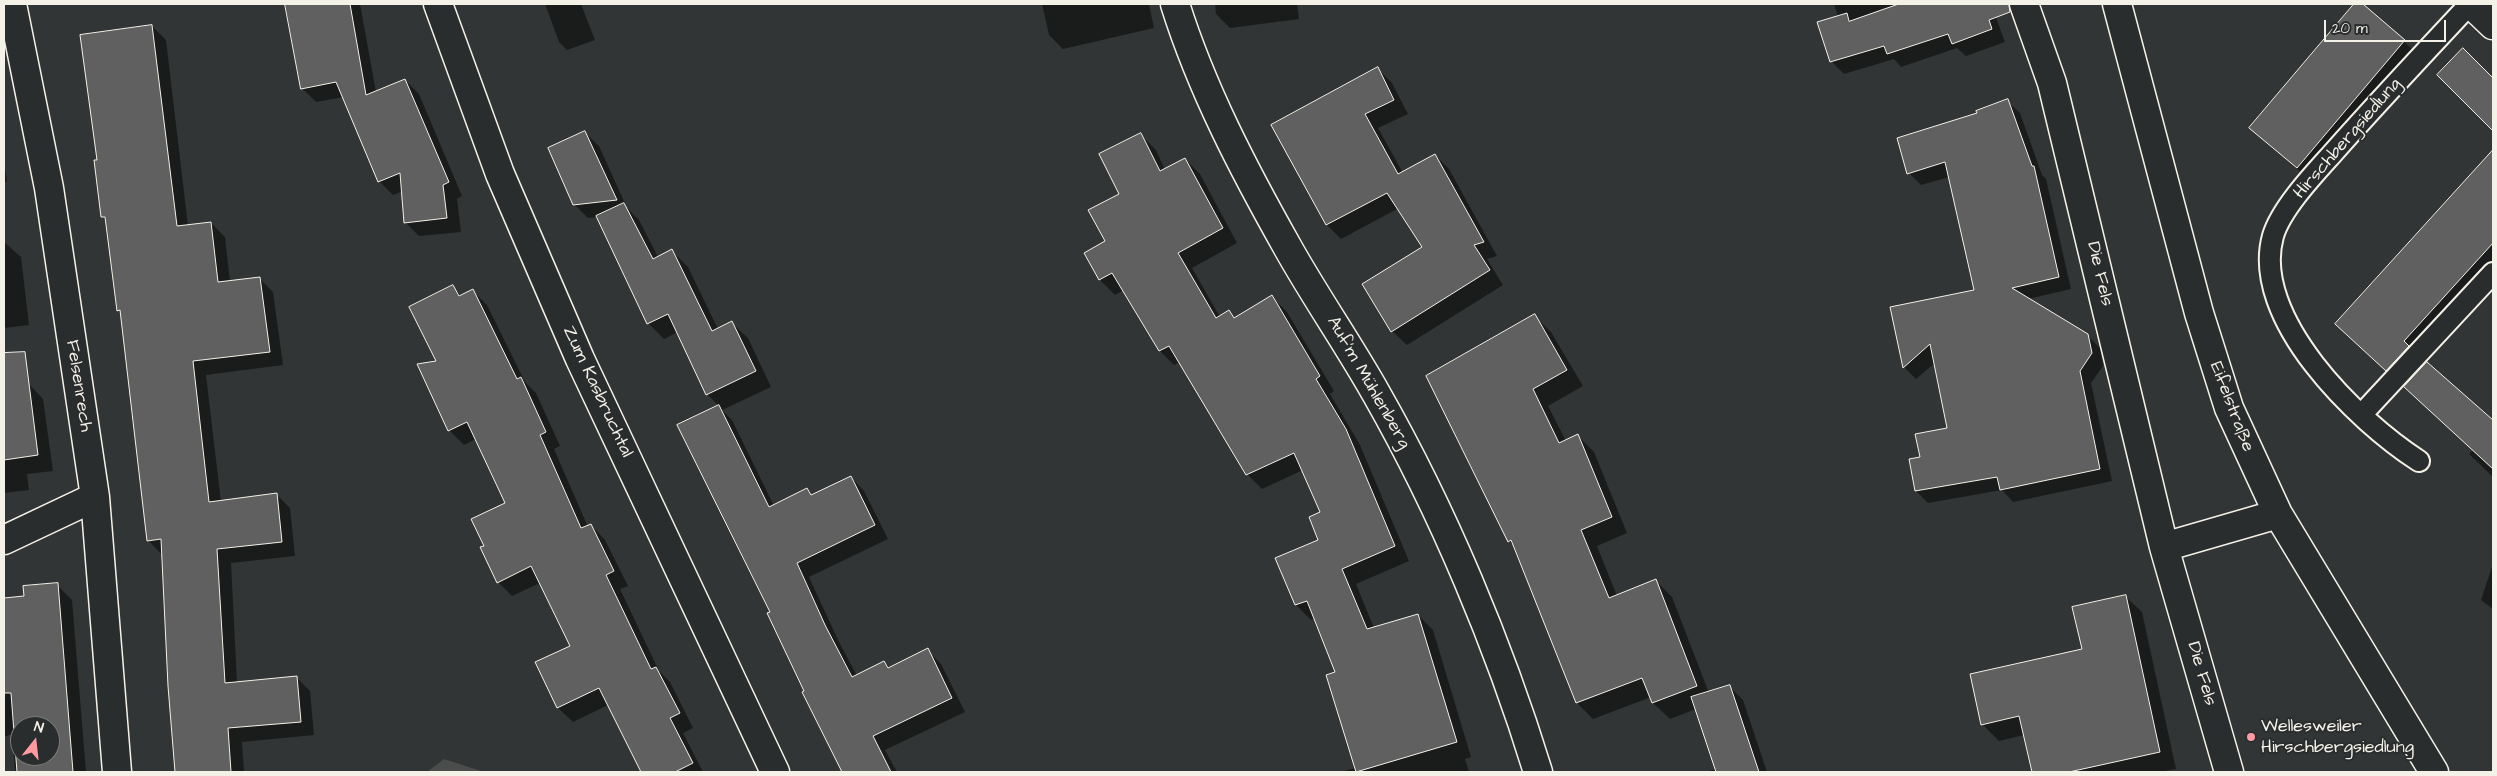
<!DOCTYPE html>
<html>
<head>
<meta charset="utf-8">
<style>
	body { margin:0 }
	#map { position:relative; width:2497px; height:776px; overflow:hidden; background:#323535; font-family:"Architects Daughter",sans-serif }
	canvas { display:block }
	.frame { position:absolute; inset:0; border:5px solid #f4f1e8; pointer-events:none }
	.north { position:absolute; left:10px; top:716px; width:50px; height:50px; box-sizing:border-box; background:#2a2d2e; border:1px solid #7b7b78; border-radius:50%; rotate:16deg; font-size:14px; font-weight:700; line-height:20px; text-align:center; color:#f4f1e8 }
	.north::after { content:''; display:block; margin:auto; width:18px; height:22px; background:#ff9aa2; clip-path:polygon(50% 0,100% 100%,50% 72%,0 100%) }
	.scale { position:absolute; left:2324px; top:20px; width:122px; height:22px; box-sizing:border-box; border:2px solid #f4f1e8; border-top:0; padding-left:6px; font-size:15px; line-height:18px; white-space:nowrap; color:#f4f1e8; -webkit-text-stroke:4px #2a2d2e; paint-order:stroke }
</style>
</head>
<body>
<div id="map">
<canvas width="2497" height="776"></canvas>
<div class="frame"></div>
<div class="north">N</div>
<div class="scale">20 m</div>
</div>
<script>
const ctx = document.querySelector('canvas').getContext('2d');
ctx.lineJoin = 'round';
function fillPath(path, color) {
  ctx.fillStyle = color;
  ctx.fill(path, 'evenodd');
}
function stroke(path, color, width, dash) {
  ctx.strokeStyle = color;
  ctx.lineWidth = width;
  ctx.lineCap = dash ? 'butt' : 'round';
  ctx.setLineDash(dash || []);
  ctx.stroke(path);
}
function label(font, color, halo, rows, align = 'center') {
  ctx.font = font + ' "Architects Daughter",sans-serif';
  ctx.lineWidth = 4;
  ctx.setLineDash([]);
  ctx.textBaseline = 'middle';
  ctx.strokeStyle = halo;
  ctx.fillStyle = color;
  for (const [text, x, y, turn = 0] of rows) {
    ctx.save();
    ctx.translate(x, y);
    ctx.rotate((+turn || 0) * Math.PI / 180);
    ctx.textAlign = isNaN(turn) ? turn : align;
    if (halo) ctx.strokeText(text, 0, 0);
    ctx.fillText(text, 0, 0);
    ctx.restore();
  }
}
fillPath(new Path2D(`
	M 444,759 L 481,771 L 482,772 L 427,772 Z`), '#4b4d4c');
fillPath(new Path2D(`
	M 286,4 L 360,4 L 376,92 L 405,80 L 419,94 L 462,196 L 457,199 L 461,232 L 419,236 L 405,222 L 403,191 L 393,195 L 379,181 L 344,97 L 316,102 L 302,88 Z
	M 545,4 L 581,4 L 595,40 L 567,50 L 559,42 Z
	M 1042,4 L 1149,4 L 1154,28 L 1063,49 L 1049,35 Z
	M 1215,4 L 1297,4 L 1299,19 L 1230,28 L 1216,14 Z
	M 1834,4 L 1991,4 L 2005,42 L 1966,56 L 1957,48 L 1901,67 L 1894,59 L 1844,74 L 1831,61 L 1838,17 Z
	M 2356,4 L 2361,4 L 2420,56 L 2313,183 L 2251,128 Z
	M 152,26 L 166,40 L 188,226 L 211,223 L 225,237 L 230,282 L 259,278 L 273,292 L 283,365 L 206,375 L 221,502 L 276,494 L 290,508 L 295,556 L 231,563 L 237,683 L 296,677 L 310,691 L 314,735 L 242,742 L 244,772 L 176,772 L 162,555 L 148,540 L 121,313 L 118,310 L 107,221 L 102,216 L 99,161 Z
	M 1378,69 L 1392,83 L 1408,114 L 1378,128 L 1403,173 L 1435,155 L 1449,169 L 1497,256 L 1487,259 L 1503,285 L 1407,345 L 1392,331 L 1423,247 L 1399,208 L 1341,239 L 1327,225 Z
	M 2007,101 L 2020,113 L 2042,175 L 2046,179 L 2071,289 L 2028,299 L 2087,335 L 2100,348 L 2103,366 L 2091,383 L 2112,481 L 2013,502 L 2002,490 L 1928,503 L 1916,491 L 1921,458 L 1949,429 L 1935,363 L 1916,379 L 1904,367 L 1891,308 L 1976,290 L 1949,177 L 1921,185 L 1909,173 L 1979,114 Z
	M 585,133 L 599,146 L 627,208 L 639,220 L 658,257 L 672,251 L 688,267 L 718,329 L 732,323 L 748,338 L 771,387 L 722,410 L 732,420 L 774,506 L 807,490 L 813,496 L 851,477 L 864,491 L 888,539 L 809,577 L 838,640 L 857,676 L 884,662 L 890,668 L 927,650 L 941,664 L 965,712 L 885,750 L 897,772 L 846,772 L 806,691 L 719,406 L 707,394 L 678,332 L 664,339 L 648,323 L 598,217 L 588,218 L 574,204 Z
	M 1141,135 L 1156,150 L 1165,170 L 1185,159 L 1200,174 L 1237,243 L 1192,268 L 1220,317 L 1229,312 L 1236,319 L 1272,297 L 1287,312 L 1334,391 L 1330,394 L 1360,445 L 1409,561 L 1356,584 L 1374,628 L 1418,615 L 1433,630 L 1471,757 L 1465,759 L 1469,772 L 1340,772 L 1355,768 L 1337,673 L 1315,618 L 1311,620 L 1296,605 L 1277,559 L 1320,541 L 1321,513 L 1303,470 L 1262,489 L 1247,474 L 1180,362 L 1174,365 L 1160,351 L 1124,290 L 1115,295 L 1100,280 L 1085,253 L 1107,242 Z
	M 2493,151 L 2493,275 L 2419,357 L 2424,362 L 2402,385 L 2336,324 Z
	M 4,161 L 7,182 L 4,182 Z
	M 4,242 L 21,257 L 29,325 L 4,328 Z
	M 453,287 L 461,296 L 473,291 L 487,305 L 525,382 L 536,393 L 560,446 L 554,449 L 588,527 L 591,525 L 605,540 L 628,586 L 620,589 L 659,671 L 670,682 L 693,728 L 683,733 L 703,772 L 643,772 L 608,705 L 573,722 L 558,708 L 537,663 L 572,646 L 540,583 L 512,596 L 498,582 L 485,547 L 506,503 L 476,439 L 464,445 L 449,430 L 438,362 Z
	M 1534,316 L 1551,332 L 1583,386 L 1548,406 L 1566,441 L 1578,436 L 1594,452 L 1627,533 L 1597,546 L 1617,596 L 1656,581 L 1672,597 L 1709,693 L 1729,686 L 1743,700 L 1767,772 L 1705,772 L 1716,769 L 1696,709 L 1670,719 L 1653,703 L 1651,697 L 1593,719 L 1577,703 L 1515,547 L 1509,541 Z
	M 2427,363 L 2493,421 L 2493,477 L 2469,454 L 2473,450 Z
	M 4,365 L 7,386 L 28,383 L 43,399 L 53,471 L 27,474 L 29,490 L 4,493 Z
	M 2492,567 L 2493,567 L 2493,609 L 2481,600 Z
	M 57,585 L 72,600 L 86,772 L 15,772 L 12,734 L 4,737 L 4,599 L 25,598 ZM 20,726 L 50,726 L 50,756 L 20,756 Z
	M 2125,596 L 2142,612 L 2176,769 L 2159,772 L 2033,772 L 2024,735 L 1999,741 L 1982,724 L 2083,650 Z`), '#0007');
const building = new Path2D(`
	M 285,4 L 350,4 L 366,95 L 405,79 L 449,182 L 443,185 L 447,218 L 404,223 L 400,173 L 378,182 L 336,82 L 301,89 Z
	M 1899,4 L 2009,4 L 2010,12 L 1989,20 L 1992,29 L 1952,44 L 1948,34 L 1887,54 L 1884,46 L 1830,62 L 1817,22 L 1847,13 L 1849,21 Z
	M 2354,4 L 2363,4 L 2405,40 L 2297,168 L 2249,128 Z
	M 152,25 L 177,226 L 211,222 L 218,282 L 260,277 L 270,352 L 193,361 L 209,502 L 277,493 L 282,542 L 217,549 L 225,683 L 297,676 L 301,722 L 228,728 L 231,772 L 175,772 L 168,686 L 161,539 L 147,541 L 120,310 L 117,311 L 105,217 L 101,217 L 94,160 L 97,160 L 80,35 Z
	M 2463,48 L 2493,78 L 2493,131 L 2437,75 Z
	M 1378,67 L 1394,100 L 1365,114 L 1398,174 L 1435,154 L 1484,242 L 1474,245 L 1490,270 L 1391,332 L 1362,284 L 1422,247 L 1387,193 L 1326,225 L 1271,125 Z
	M 2008,99 L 2032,166 L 2034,166 L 2059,277 L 2012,288 L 2088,334 L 2092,353 L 2080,371 L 2100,469 L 2000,490 L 1997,477 L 1915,491 L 1909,459 L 1920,457 L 1915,434 L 1947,428 L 1930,344 L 1903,368 L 1890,307 L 1974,290 L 1945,162 L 1907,174 L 1897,138 L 1977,113 L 1976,111 Z
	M 585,131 L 617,200 L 573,205 L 548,148 Z
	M 1141,133 L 1160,171 L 1185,158 L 1223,228 L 1178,253 L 1216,318 L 1229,310 L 1234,318 L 1272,295 L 1320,376 L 1316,379 L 1346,429 L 1395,546 L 1342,569 L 1367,629 L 1418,614 L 1457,742 L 1356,772 L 1326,675 L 1335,672 L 1307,601 L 1295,605 L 1275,558 L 1318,540 L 1309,517 L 1320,512 L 1294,453 L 1246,475 L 1169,346 L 1159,351 L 1112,273 L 1099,280 L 1084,253 L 1105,241 L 1088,210 L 1119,194 L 1099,154 Z
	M 2493,150 L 2493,243 L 2404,341 L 2409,346 L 2386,371 L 2335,324 Z
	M 624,203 L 653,259 L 672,249 L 712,331 L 732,321 L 756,371 L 706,395 L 668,314 L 647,324 L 596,216 Z
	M 453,285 L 459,296 L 473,289 L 517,379 L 521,377 L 546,432 L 540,435 L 581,528 L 591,524 L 614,571 L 606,575 L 651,669 L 656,667 L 680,713 L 670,718 L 693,763 L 675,772 L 641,772 L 599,688 L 557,708 L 535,662 L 570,646 L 531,566 L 497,583 L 480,547 L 484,546 L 471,519 L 505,503 L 467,422 L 448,431 L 417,364 L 436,361 L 409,307 Z
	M 1535,314 L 1567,370 L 1533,389 L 1559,443 L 1578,434 L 1612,517 L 1581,530 L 1609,598 L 1656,579 L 1697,686 L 1652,703 L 1642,678 L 1576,703 L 1511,540 L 1508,542 L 1426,376 Z
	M 25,352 L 38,455 L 4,460 L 4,353 Z
	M 2427,362 L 2493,420 L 2493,469 L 2404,387 Z
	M 719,405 L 769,507 L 807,488 L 811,495 L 851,476 L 875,525 L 797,563 L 825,625 L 852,677 L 884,661 L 888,668 L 928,648 L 952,698 L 873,736 L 891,772 L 842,772 L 802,692 L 804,691 L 767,613 L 770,612 L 677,425 Z
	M 58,583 L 73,772 L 17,772 L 11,693 L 4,693 L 4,598 L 24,596 L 23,586 ZM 20,726 L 50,726 L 50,756 L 20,756 Z
	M 2126,595 L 2160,752 L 2069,772 L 2032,772 L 2019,716 L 1981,725 L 1970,674 L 2082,649 L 2072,607 Z
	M 1730,685 L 1759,772 L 1716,772 L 1691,697 Z`);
fillPath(building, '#5f605f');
stroke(building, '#f4f1e8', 1);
const service = new Path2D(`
	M 2362,414 L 2493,273
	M 2419,461 C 2357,421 2250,318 2273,236 C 2281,209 2313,175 2332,154 C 2377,103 2424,53 2470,4`);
const minor = new Path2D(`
	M 12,4 L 49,188 L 95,497 L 117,772
	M 438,4 L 500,174 L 580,359 L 775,772
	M 1175,4 C 1202,90 1244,170 1288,248 C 1316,298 1349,345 1377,395 C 1443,511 1499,645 1538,772
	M 2024,4 L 2052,83 L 2164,547 L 2229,772
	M 2117,4 L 2199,313 L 2229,408 L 2278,514 L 2434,772
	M 2471,4 L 2493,25
	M 4,540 L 95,497
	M 2164,547 L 2278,514`);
stroke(service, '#f4f1e8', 24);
stroke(minor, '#f4f1e8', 31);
stroke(service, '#2a2d2e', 20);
stroke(minor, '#2a2d2e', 28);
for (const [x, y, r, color] of [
	[2251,737,5,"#ff9aa2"]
]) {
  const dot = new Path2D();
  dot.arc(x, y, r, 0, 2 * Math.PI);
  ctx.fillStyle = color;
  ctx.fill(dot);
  stroke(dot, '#2a2d2e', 2);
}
label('18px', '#f4f1e8', '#2a2d2e', [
	["Hirschbergsiedlung",2348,139,-49],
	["Die Fels",2099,274,77],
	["Auf'm Mühlenberg",1368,383,60],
	["Felsenrech",78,386,81],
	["Zum Kasbruchtal",597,392,65],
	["Eifelstraße",2231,407,69],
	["Die Fels",2201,674,74]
]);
label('18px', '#f4f1e8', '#2a2d2e', [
	["Wellesweiler",2261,727],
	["Hirschbergsiedlung",2261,748]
], 'left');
</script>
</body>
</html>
